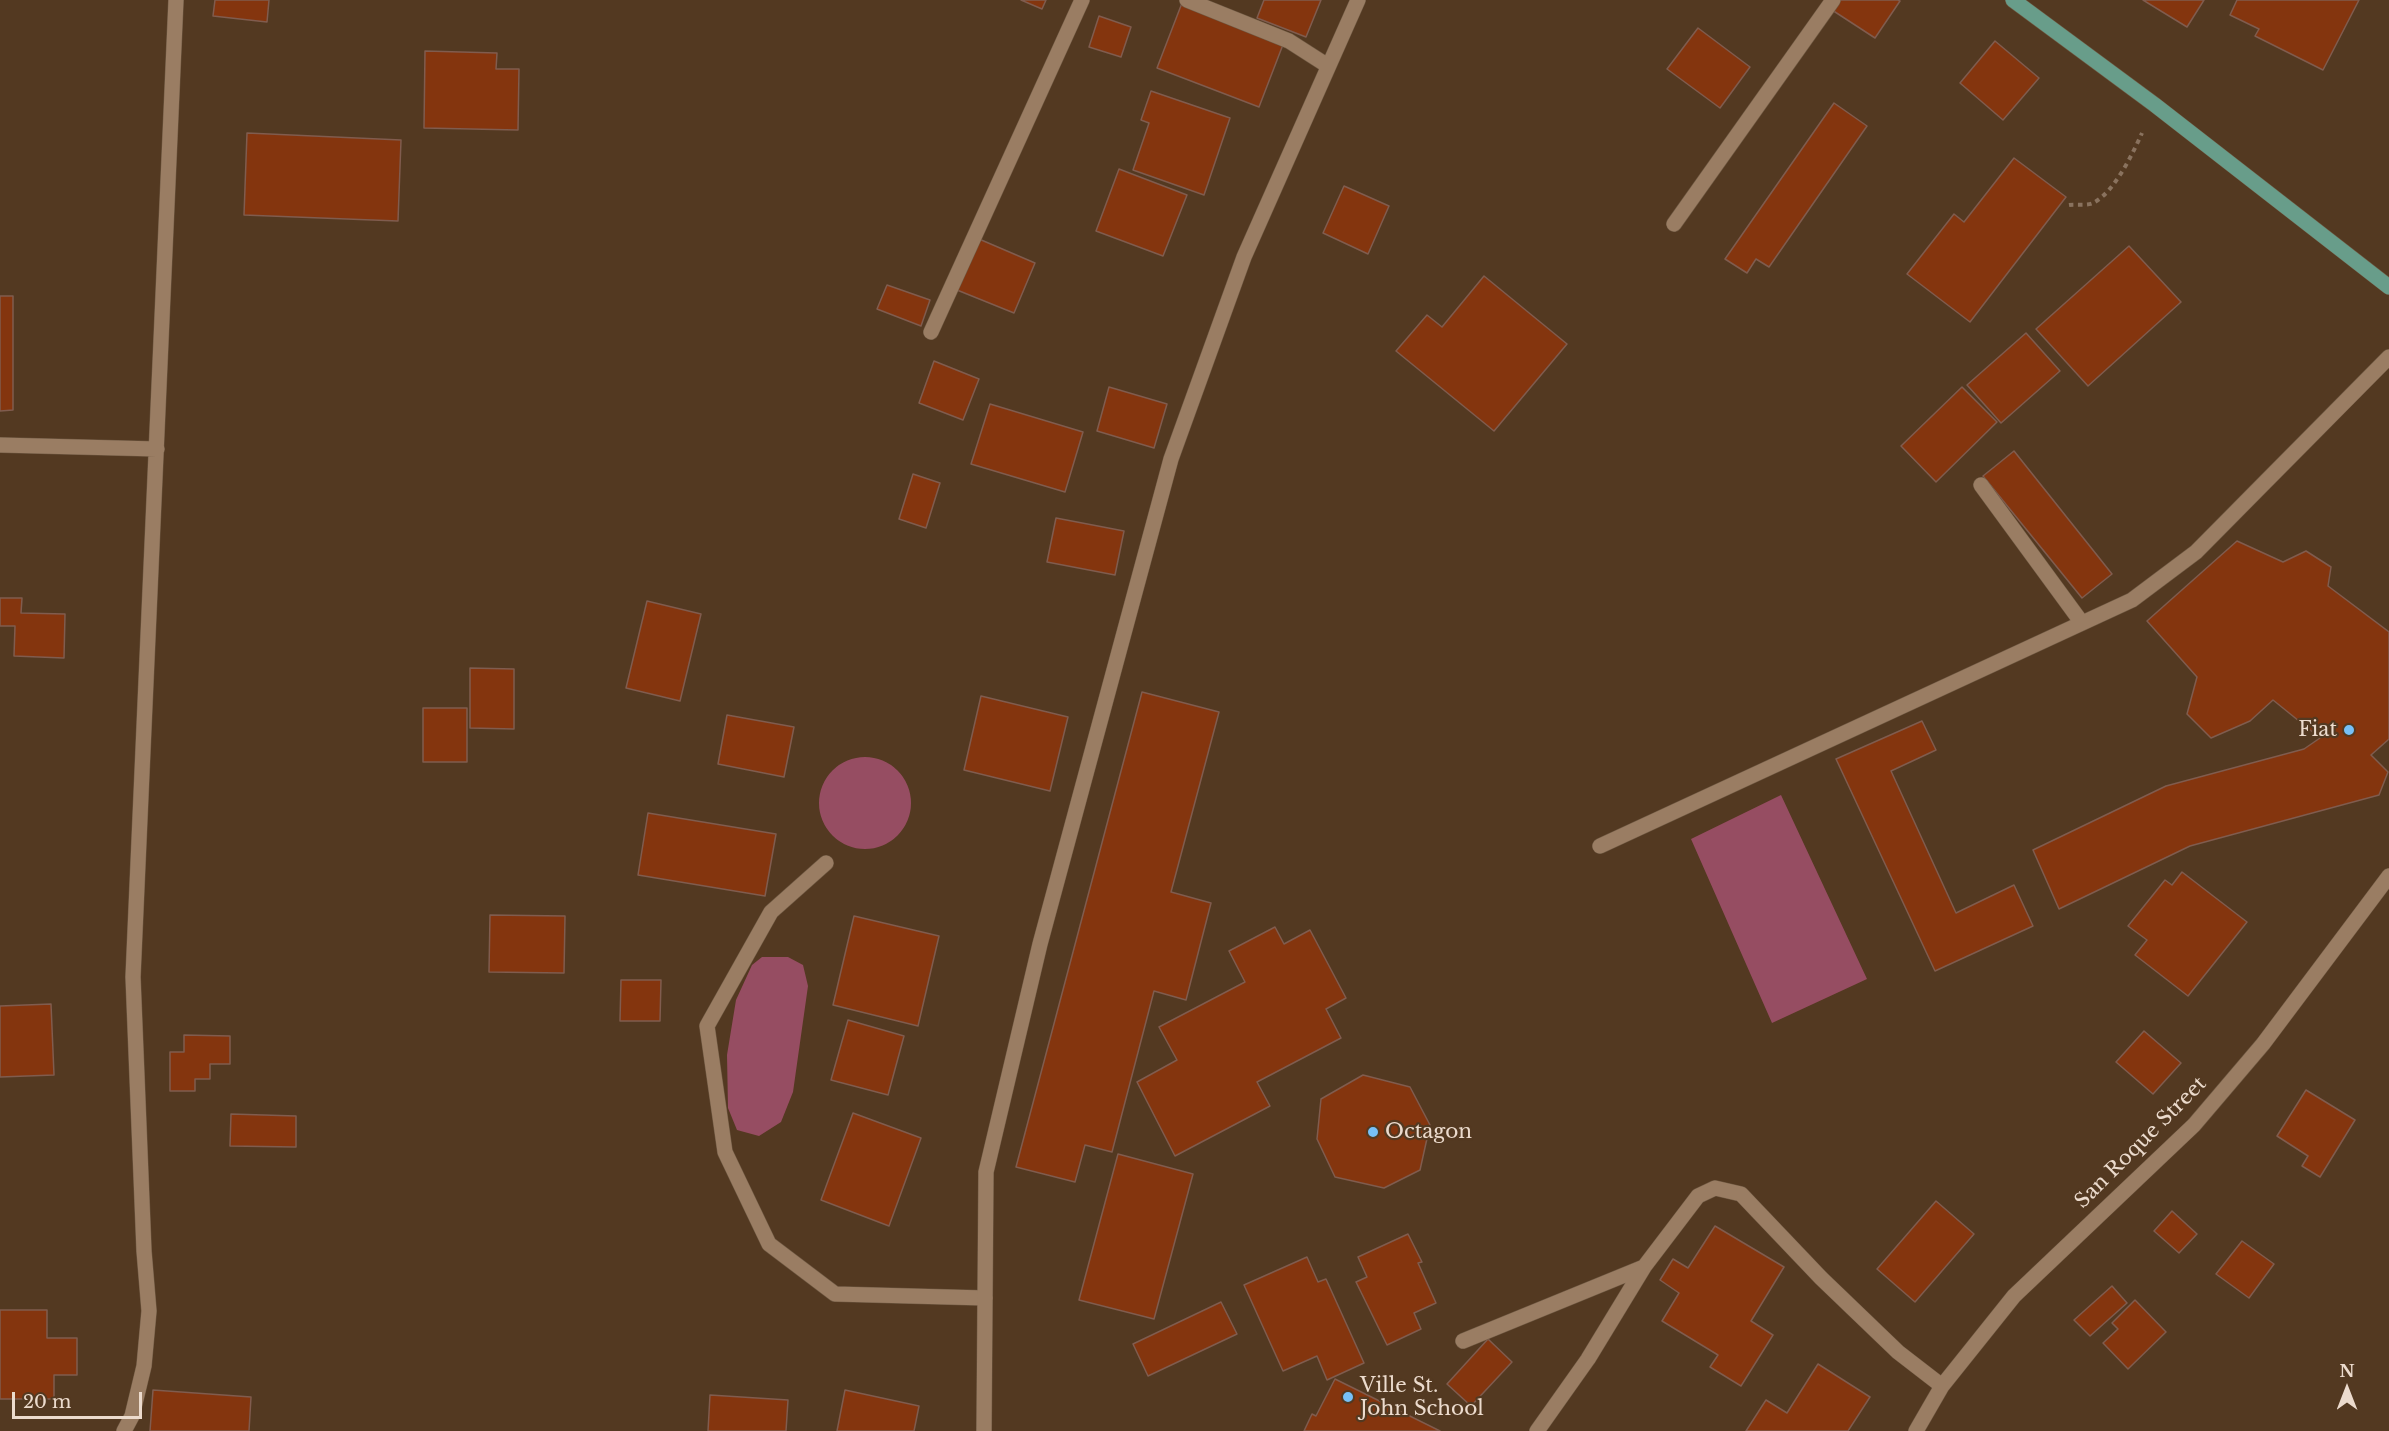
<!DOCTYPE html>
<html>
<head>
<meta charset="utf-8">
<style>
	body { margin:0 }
	#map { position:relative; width:2389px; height:1431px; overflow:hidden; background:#533921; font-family:"Libre Baskerville",serif }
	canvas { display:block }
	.north { position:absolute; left:2317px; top:1359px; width:60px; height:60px; -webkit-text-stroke:4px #533921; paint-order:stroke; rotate:0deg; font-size:16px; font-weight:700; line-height:24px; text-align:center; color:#ecdbcd }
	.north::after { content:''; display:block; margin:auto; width:21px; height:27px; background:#ecdbcd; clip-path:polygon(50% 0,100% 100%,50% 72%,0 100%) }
	.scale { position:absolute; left:12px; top:1392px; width:130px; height:27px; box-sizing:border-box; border:3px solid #ecdbcd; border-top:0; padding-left:8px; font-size:18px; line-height:21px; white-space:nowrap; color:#ecdbcd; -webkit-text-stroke:4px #533921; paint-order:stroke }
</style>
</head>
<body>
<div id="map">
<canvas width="2389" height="1431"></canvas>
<div class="north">N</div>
<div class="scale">20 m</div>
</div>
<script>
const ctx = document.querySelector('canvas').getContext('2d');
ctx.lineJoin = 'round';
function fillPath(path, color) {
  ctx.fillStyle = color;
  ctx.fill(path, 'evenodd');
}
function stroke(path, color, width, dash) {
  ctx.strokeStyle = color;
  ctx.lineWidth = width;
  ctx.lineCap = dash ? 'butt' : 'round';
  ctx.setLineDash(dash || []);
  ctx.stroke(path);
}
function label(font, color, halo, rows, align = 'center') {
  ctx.font = font + ' "Libre Baskerville",serif';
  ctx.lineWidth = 4.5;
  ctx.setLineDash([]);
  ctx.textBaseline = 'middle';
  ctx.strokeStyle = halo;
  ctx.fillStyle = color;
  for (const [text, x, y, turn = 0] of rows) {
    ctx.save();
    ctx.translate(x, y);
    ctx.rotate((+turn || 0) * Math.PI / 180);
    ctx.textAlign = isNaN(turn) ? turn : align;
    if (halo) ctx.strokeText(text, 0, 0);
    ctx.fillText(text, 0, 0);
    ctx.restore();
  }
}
fillPath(new Path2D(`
	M819 803a46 46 0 1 1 92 0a46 46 0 1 1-92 0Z
	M 1781,795 L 1867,979 L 1772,1023 L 1691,839 Z
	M 762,957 L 788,957 L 803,965 L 808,986 L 793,1092 L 781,1122 L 759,1136 L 737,1130 L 728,1108 L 727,1055 L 736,1000 L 752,965 Z`), '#964d62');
const building = new Path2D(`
	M 215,0 L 269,0 L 267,22 L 213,16 Z
	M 1021,0 L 1046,0 L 1042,9 Z
	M 1264,0 L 1321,0 L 1306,37 L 1257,18 Z
	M 1839,0 L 1898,0 L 1900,1 L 1875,38 L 1832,10 Z
	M 2143,0 L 2204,0 L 2187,27 Z
	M 2237,0 L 2359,0 L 2323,70 L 2255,36 L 2259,29 L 2230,15 Z
	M 1182,3 L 1284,42 L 1259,107 L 1157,68 Z
	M 1099,16 L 1131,27 L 1121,57 L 1089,47 Z
	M 1698,28 L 1750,67 L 1720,108 L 1667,69 Z
	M 1995,41 L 2039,78 L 2003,120 L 1960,83 Z
	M 425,51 L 497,53 L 496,69 L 519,69 L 518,130 L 424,128 Z
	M 1151,91 L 1230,118 L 1204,195 L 1133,170 L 1149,123 L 1141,120 Z
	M 1834,103 L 1867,126 L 1769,267 L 1756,259 L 1747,273 L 1725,259 Z
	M 247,133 L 401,140 L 398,221 L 244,215 Z
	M 2014,158 L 2066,197 L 1970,322 L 1907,274 L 1954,214 L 1964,222 Z
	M 1119,169 L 1187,195 L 1163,256 L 1096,231 Z
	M 1344,186 L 1389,206 L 1368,254 L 1323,233 Z
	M 979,239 L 1035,263 L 1014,313 L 957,290 Z
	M 2129,246 L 2181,302 L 2088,386 L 2036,329 Z
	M 1484,276 L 1567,344 L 1494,431 L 1396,351 L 1427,315 L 1442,327 Z
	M 887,285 L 930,300 L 921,326 L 877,309 Z
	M 0,296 L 13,296 L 13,410 L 0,411 Z
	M 2026,333 L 2060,371 L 2001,423 L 1967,385 Z
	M 934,361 L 979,379 L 963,420 L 919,403 Z
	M 1109,387 L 1167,404 L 1154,448 L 1097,431 Z
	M 1962,387 L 1997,422 L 1936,482 L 1901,446 Z
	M 990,404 L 1083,432 L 1065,492 L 971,464 Z
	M 2014,451 L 2112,574 L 2082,598 L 1983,476 Z
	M 913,474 L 940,483 L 926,528 L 899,519 Z
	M 1056,518 L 1124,531 L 1115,575 L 1047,562 Z
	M 2237,541 L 2283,562 L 2306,551 L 2331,567 L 2328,586 L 2389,632 L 2389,739 L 2371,755 L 2388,772 L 2379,795 L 2190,846 L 2059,909 L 2033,850 L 2166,786 L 2304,749 L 2320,738 L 2273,700 L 2250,721 L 2211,738 L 2187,714 L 2197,677 L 2147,621 Z
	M 0,598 L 22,598 L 21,613 L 65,614 L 64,658 L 14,656 L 15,626 L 0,626 Z
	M 647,601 L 701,614 L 680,701 L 626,688 Z
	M 470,668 L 514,669 L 514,729 L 470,728 Z
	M 1142,692 L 1219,712 L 1171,892 L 1211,903 L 1186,1000 L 1154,991 L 1112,1152 L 1085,1145 L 1075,1182 L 1016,1167 Z
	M 981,696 L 1068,717 L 1050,791 L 964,770 Z
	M 423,708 L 467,708 L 467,762 L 423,762 Z
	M 727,715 L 794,727 L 784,777 L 718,764 Z
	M 1922,721 L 1936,750 L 1891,771 L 1956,913 L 2014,885 L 2033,926 L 1935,971 L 1836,759 Z
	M 648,813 L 776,834 L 765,896 L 638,875 Z
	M 2182,872 L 2247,922 L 2188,996 L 2135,955 L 2147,940 L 2128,926 L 2165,880 L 2172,885 Z
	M 490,915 L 565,916 L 564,973 L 489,972 Z
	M 854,916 L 939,936 L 918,1026 L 833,1005 Z
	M 1275,927 L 1284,944 L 1310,930 L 1346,998 L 1326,1009 L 1341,1038 L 1257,1082 L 1270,1106 L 1175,1156 L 1137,1082 L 1177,1060 L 1159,1027 L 1245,982 L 1229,951 Z
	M 621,980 L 661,980 L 660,1021 L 620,1021 Z
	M 51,1004 L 54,1075 L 0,1077 L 0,1006 Z
	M 848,1020 L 904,1036 L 888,1095 L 831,1080 Z
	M 2144,1031 L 2181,1063 L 2153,1094 L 2116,1062 Z
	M 184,1035 L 230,1036 L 230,1064 L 210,1064 L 210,1079 L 195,1079 L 195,1091 L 170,1091 L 170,1052 L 184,1052 Z
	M 1363,1075 L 1410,1087 L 1430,1125 L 1420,1170 L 1384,1188 L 1335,1177 L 1317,1139 L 1321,1099 Z
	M 2306,1090 L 2355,1120 L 2320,1177 L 2302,1166 L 2308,1156 L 2277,1136 Z
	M 853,1113 L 921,1138 L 889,1226 L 821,1200 Z
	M 231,1114 L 296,1116 L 296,1147 L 230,1146 Z
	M 1118,1154 L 1193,1174 L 1154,1319 L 1079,1300 Z
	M 1936,1201 L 1974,1234 L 1915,1302 L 1877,1269 Z
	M 2172,1211 L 2197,1234 L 2179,1253 L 2154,1231 Z
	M 1715,1226 L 1784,1267 L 1751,1321 L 1773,1335 L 1741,1386 L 1710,1367 L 1718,1355 L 1662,1321 L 1679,1293 L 1660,1280 L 1673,1259 L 1688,1268 Z
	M 1408,1234 L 1422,1262 L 1418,1263 L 1436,1303 L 1414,1313 L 1421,1329 L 1387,1345 L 1356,1282 L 1367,1277 L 1358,1257 Z
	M 2242,1241 L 2274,1264 L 2249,1298 L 2216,1274 Z
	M 1307,1257 L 1318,1282 L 1326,1279 L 1364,1363 L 1327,1380 L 1317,1356 L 1283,1371 L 1244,1285 Z
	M 2112,1286 L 2127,1303 L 2090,1336 L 2074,1320 Z
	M 2135,1300 L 2166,1332 L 2128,1369 L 2103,1343 L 2118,1329 L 2112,1323 Z
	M 1221,1302 L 1237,1334 L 1148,1376 L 1133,1344 Z
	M 0,1310 L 47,1310 L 47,1338 L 77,1338 L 77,1375 L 54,1375 L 54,1399 L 0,1399 Z
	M 1488,1339 L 1512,1362 L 1471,1406 L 1447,1384 Z
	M 1818,1364 L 1870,1397 L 1848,1431 L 1746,1431 L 1766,1400 L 1787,1413 Z
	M 1335,1379 L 1440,1431 L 1304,1431 L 1312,1414 L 1316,1416 Z
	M 153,1390 L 251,1397 L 249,1431 L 150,1431 Z
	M 845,1390 L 919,1406 L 914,1431 L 837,1431 Z
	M 710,1395 L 788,1400 L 786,1431 L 708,1431 Z`);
fillPath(building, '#84350e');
stroke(building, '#805c4e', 1.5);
const service = new Path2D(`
	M 1674,224 L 1833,0
	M 1981,485 L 2082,623
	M 1600,846 L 2132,600 L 2196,552 L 2389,357
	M 826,863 L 771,912 L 707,1026 L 725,1152 L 769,1244 L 835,1294 L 985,1298`);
const minor = new Path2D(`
	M 1187,0 L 1289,41 L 1328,66
	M 931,332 L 1082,0
	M 0,445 L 157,449
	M 1463,1341 L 1644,1267
	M 124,1431 L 132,1416 L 144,1366 L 149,1311 L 144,1251 L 133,977 L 176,0
	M 984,1431 L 986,1172 L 1040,944 L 1171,459 L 1244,257 L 1358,0
	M 1537,1431 L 1588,1359 L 1644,1267 L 1698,1196 L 1715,1188 L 1741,1194 L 1821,1278 L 1898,1352 L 1942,1386
	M 1916,1431 L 1942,1386 L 2014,1296 L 2194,1125 L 2263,1044 L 2389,876`);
const primary = new Path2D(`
	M 2013,0 L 2155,105 L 2389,287`);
stroke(service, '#6e5842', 16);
stroke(minor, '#6e5842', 16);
stroke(primary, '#6e5842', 16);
stroke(new Path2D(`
	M 2069,205 C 2075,204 2087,206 2093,203 C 2114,193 2133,153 2142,133`), '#89725e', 4, [4.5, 4.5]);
stroke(service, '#9a7d63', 15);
stroke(minor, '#9a7d63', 15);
stroke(primary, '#689d8a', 15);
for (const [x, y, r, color] of [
	[2349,730,6,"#77c0f7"],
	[1373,1132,6,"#77c0f7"],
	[1348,1397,6,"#77c0f7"]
]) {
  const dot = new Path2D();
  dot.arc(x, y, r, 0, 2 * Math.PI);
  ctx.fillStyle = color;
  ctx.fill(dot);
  stroke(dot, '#533921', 2);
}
label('20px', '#ecdbcd', '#533921', [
	["Fiat",2337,730,"right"],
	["Octagon",1385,1132],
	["Ville St.",1360,1386],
	["John School",1360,1409]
], 'left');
label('20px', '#ecdbcd', '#533921', [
	["San Roque Street",2141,1143,-45]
]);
</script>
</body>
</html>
